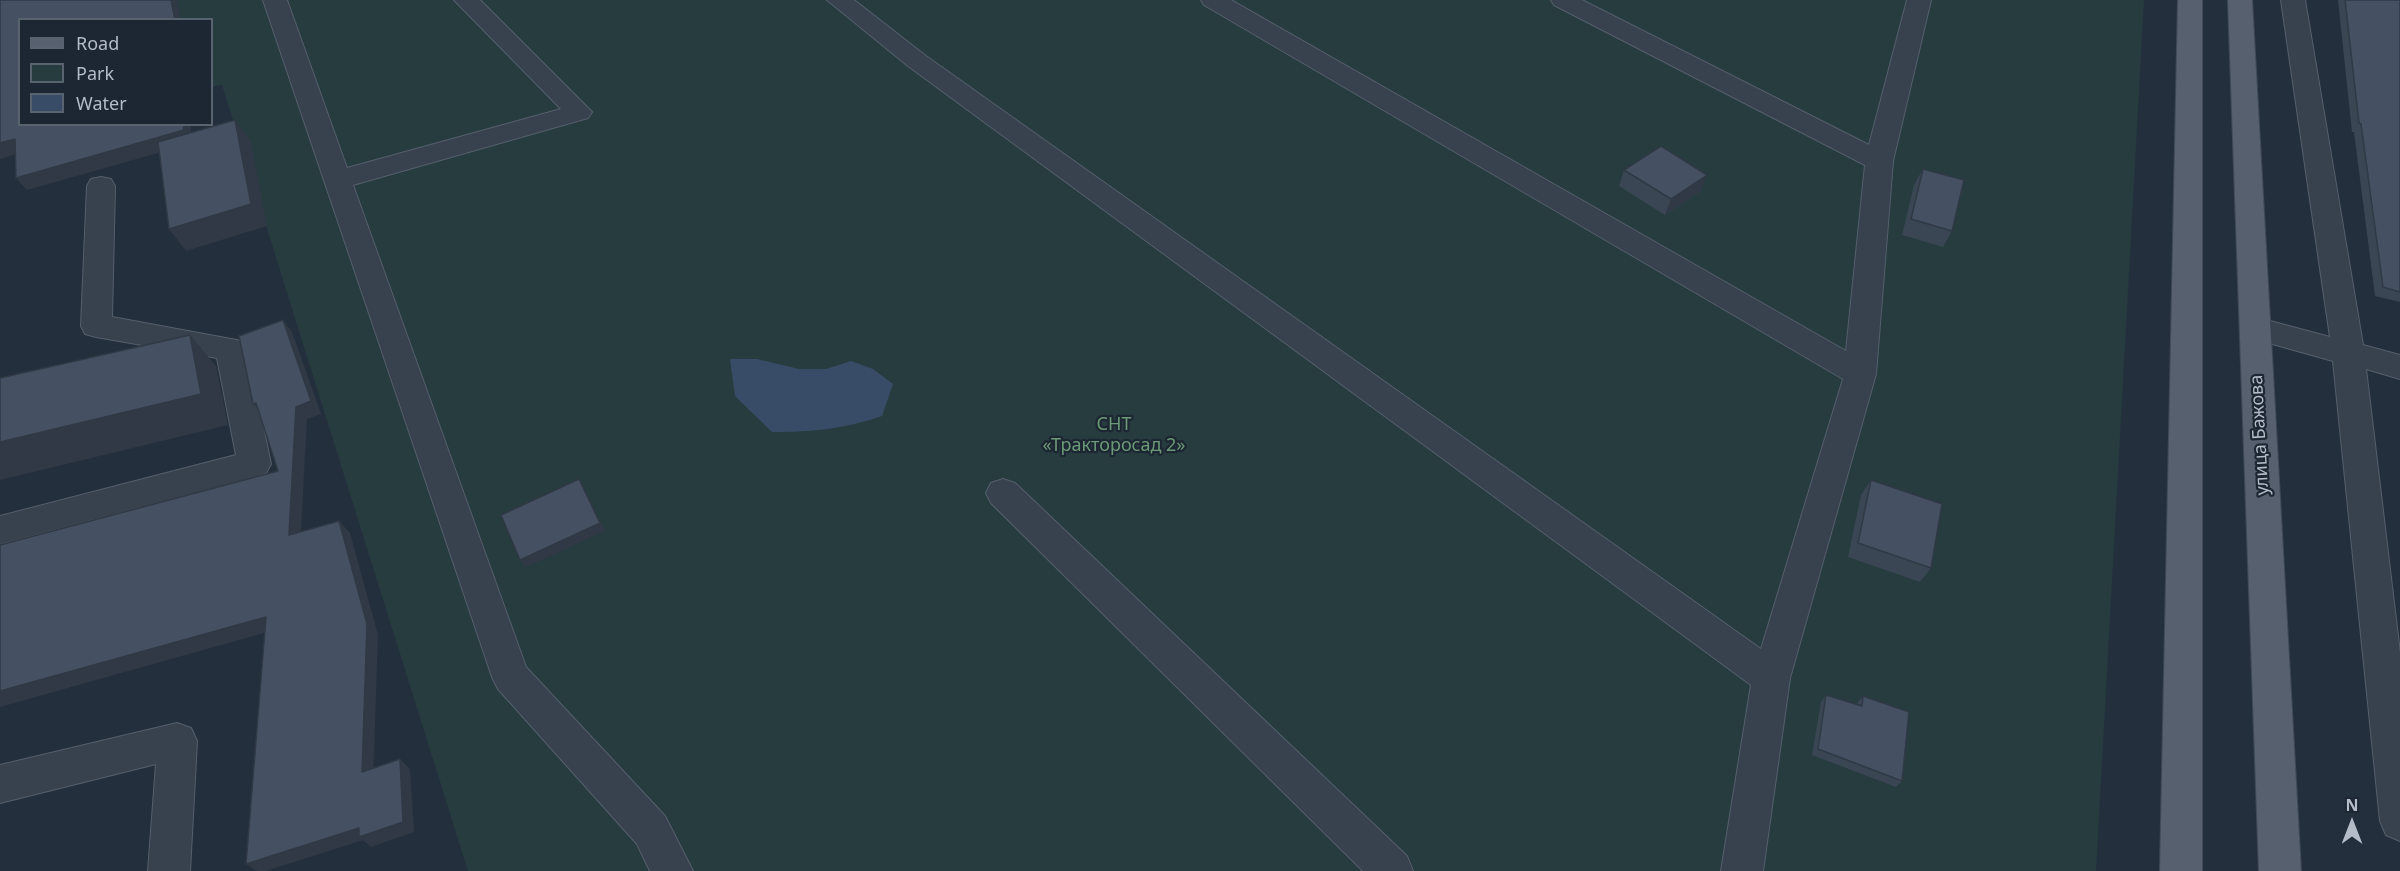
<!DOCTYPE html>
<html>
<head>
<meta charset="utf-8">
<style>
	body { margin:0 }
	#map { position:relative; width:2400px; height:871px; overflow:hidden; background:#242f3e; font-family:"Noto Sans",sans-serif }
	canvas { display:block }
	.legend { position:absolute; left:18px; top:18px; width:195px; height:108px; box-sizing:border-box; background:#1d2633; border:2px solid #59626f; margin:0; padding:8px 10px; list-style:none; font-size:18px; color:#b4bcc9 }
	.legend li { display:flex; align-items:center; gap:12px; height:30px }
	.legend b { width:30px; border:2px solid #59626f }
	.north { position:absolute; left:2322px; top:793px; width:60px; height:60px; -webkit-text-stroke:4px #1d2633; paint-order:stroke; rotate:0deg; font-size:16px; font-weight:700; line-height:24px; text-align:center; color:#b4bcc9 }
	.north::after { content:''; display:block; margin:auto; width:21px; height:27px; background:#b4bcc9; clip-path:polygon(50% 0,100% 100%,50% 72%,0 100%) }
</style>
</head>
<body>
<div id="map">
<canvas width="2400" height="871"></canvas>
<ul class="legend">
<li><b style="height:8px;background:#56606e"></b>Road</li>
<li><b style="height:16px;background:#263c3f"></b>Park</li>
<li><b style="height:16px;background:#394c67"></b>Water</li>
</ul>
<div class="north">N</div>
</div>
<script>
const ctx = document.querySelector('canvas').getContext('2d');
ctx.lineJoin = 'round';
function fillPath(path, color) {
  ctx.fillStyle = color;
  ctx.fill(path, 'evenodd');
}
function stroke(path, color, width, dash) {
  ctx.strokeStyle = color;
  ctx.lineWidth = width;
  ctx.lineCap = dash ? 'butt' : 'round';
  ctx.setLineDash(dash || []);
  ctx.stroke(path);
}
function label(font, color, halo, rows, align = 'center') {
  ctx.font = font + ' "Noto Sans",sans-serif';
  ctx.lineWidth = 4.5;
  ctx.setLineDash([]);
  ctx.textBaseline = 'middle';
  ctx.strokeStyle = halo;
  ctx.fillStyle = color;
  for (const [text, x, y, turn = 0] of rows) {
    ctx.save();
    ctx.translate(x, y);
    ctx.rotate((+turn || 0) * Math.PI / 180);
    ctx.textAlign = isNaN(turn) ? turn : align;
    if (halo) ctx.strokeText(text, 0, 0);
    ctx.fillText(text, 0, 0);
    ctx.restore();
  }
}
fillPath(new Path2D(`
	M 173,0 L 2144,0 L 2096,871 L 468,871 L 222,85 L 212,87 L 212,20 L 177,19 Z`), '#263c3f');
fillPath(new Path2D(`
	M 730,359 L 757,359 L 799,369 L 826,369 L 851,361 L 873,369 L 893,384 L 882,416 C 844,429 812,432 772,432 L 735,396 Z`), '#394c67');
const minor = new Path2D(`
	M 263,0 L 287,0 L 347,168 L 561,109 L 454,0 L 480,0 L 592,112 L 588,118 L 353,185 L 526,667 L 665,816 L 693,871 L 650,871 L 637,844 L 498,689 L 492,677 Z
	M 827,0 L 854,0 L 926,56 L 1761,649 L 1843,379 L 1204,5 L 1201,0 L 1231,0 L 1846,351 L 1865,165 L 1554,5 L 1551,0 L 1582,0 L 1869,145 L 1907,0 L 1931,0 L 1893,161 L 1876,374 L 1790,678 L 1763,871 L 1721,871 L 1751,685 L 908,66 Z
	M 2281,0 L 2305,0 L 2363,345 L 2400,355 L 2400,379 L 2366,369 L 2400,653 L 2400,841 L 2386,835 L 2380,821 L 2333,361 L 2244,336 L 2240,328 L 2244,320 L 2255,317 L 2330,337 Z
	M 101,177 L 111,179 L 115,186 L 112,317 L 242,341 L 247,349 L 271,464 L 266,473 L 254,477 L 0,544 L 0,516 L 236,455 L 217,358 L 96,337 L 85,334 L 81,326 L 87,186 L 91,179 Z
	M 1003,479 L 1015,483 L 1407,856 L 1413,871 L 1363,871 L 991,503 L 986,493 L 991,483 Z
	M 177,723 L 191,728 L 197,741 L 190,871 L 148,871 L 156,764 L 0,803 L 0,765 Z`);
const major = new Path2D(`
	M 2178,0 L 2202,0 L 2202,871 L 2160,871 Z
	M 2228,0 L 2252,0 L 2301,871 L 2259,871 Z`);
stroke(minor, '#565f6c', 2);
stroke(major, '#414a57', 2);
fillPath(minor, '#38414e');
fillPath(major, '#56606e');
fillPath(new Path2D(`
	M 2338,0 L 2400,0 L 2400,302 L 2375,296 L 2354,132 L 2352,132 Z
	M 1923,169 L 1952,231 L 1943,247 L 1902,235 L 1914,185 Z
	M 1624,170 L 1701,191 L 1665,215 L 1619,186 Z
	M 1871,480 L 1931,568 L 1920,582 L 1848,557 L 1861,495 Z
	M 1826,695 L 1857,705 L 1857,703 L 1863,696 L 1902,781 L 1896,787 L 1812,755 L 1821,702 Z`), '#3b4654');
fillPath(new Path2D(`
	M 171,0 L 177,0 L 181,20 L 175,20 Z
	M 235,120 L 251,142 L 267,226 L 186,251 L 169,229 Z
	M 183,124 L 190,124 L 193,143 L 27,190 L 16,178 Z
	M 15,139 L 26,151 L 0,159 L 0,143 Z
	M 1707,175 L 1701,191 L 1665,215 L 1671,199 Z
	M 283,320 L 292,332 L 321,414 L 307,419 L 300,547 L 289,535 L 296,407 Z
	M 190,335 L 216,366 L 228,425 L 0,480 L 0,442 Z
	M 256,403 L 263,416 L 253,404 Z
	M 579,479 L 605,531 L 525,568 L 520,560 Z
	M 339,521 L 350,533 L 378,635 L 373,782 L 362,772 Z
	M 266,617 L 278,629 L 0,707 L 0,691 Z
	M 400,759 L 410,769 L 414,832 L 371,847 L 363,840 L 266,871 L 257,871 L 246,864 Z`), '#303945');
const building = new Path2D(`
	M 0,0 L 171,0 L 175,20 L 20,20 L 20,124 L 183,124 L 184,130 L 16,178 L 15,139 L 0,143 Z
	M 2345,0 L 2400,0 L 2400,292 L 2383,287 L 2361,124 L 2359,123 Z
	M 235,120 L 251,204 L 169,229 L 158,142 Z
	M 1661,146 L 1707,175 L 1671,199 L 1624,170 Z
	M 1923,169 L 1964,180 L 1952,231 L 1911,219 Z
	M 283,320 L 311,401 L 296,407 L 289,535 L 339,521 L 367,624 L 362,772 L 400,759 L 403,822 L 359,837 L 359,828 L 246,864 L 266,617 L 0,691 L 0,545 L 278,471 L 256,403 L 253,404 L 239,336 Z
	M 190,335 L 201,394 L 0,442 L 0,378 Z
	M 579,479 L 600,523 L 520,560 L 501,515 Z
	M 1871,480 L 1942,504 L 1931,568 L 1858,543 Z
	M 1826,695 L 1862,706 L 1863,696 L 1909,712 L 1902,781 L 1818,749 Z`);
fillPath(building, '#455162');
stroke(building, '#303945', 1.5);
label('18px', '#6b9a76', '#1d2633', [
	["СНТ",1114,425],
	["«Тракторосад 2»",1114,446]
]);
label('18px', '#b4bcc9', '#1d2633', [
	["улица Бажова",2260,435,-93]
]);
</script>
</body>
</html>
